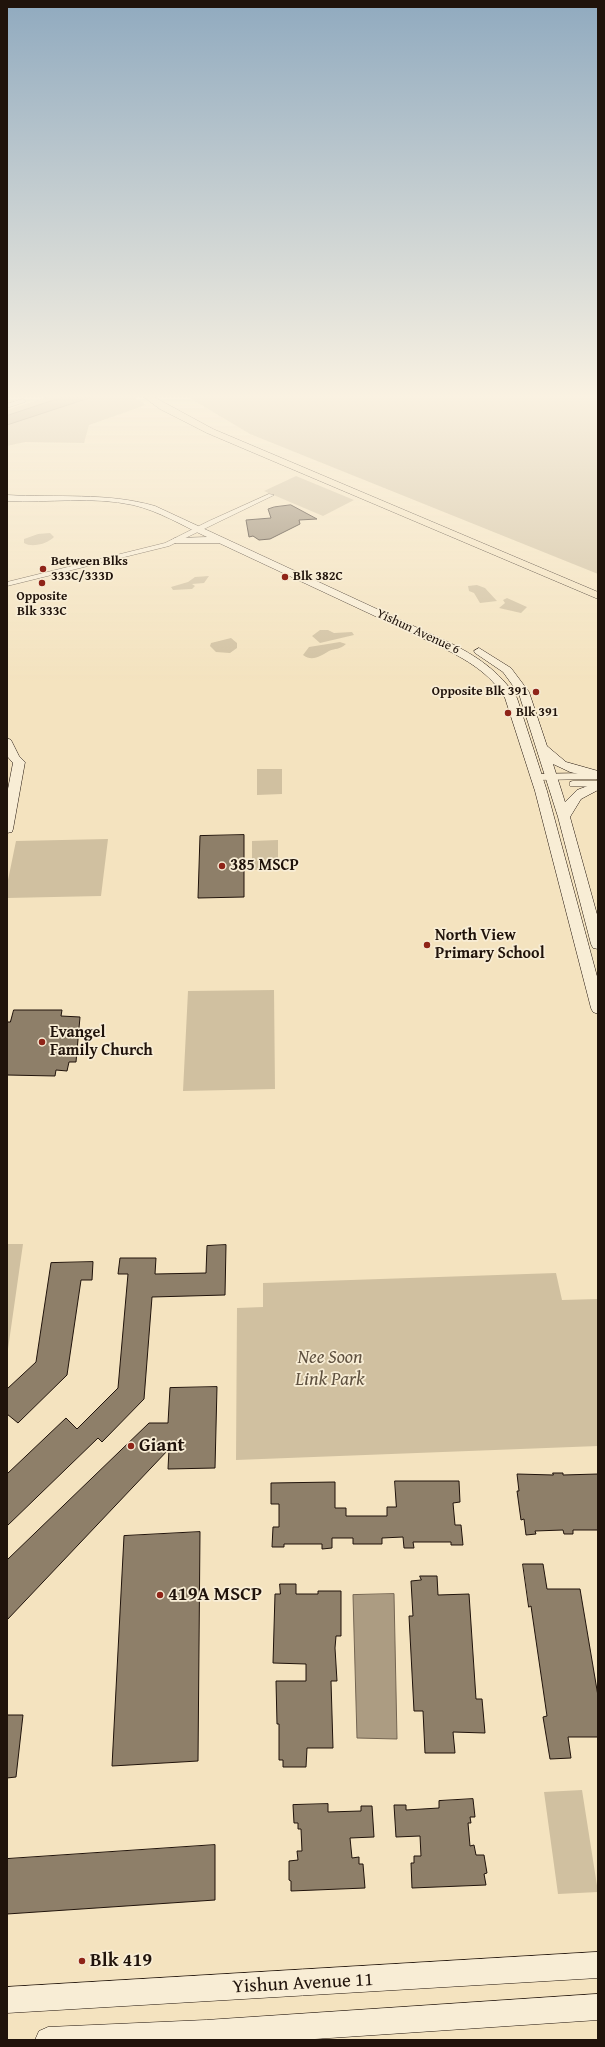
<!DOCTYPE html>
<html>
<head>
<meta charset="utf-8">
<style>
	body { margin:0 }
	#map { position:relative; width:605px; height:2047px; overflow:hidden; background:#f4e3bf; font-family:"Gentium Book Plus",serif }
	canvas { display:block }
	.frame { position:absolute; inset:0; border:8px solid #20130b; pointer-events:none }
</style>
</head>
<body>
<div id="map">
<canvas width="605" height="2047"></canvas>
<div class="frame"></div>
</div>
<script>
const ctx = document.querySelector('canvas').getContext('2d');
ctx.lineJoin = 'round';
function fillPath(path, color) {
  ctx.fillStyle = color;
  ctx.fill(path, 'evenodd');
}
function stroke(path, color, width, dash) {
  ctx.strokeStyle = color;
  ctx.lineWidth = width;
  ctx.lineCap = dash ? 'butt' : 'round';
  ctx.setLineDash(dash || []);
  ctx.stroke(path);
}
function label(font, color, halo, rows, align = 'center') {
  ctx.font = font + ' "Gentium Book Plus",serif';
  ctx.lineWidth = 3.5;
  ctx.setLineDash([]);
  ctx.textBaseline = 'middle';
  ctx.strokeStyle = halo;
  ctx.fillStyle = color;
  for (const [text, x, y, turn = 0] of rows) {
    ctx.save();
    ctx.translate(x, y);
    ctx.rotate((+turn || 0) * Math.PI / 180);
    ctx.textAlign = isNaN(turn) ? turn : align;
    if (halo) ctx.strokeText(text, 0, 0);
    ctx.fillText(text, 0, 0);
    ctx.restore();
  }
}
fillPath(new Path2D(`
	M 47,397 L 134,397 L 146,405 L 89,425 L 84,443 L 25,442 L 7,446 L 7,410 Z
	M 188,397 L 598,397 L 598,574 L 250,434 Z
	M 296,476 L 354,500 L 323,516 L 264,491 Z
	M 50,533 L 54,537 C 47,544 32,548 24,543 L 24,539 L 38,534 Z
	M 209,576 L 204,583 L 192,584 L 195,586 L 192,589 L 173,590 L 171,587 L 188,582 L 195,577 Z
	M 477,585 L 485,588 L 497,601 L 480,603 L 474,593 L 469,591 L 468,586 Z
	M 507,598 L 527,607 L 521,613 L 499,608 L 505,603 L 503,600 Z
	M 320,630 L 328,630 L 334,633 L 352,632 L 354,635 L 320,643 L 312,636 Z
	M 231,638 L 237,643 L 237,648 L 230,653 L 216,652 L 210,646 L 211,643 Z
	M 340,642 L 346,644 C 339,650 336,648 329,651 C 321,656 312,662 303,655 L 309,647 Z
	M 257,769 L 282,769 L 282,794 L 257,795 Z
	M 108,839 L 101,896 L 7,898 L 7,885 L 16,841 Z
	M 278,840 L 278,869 L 252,870 L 252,841 Z
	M 274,990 L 275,1089 L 183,1091 L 188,991 Z
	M 7,1244 L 23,1244 L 7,1356 Z
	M 556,1273 L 562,1300 L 598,1299 L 598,1446 L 236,1460 L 237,1308 L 263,1307 L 263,1283 Z
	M 582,1790 L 598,1892 L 558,1894 L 544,1792 Z`), '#d0c0a0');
const water = new Path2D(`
	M 63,397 L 92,397 L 7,425 L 7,416 Z
	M 394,1594 L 397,1739 L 357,1738 L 353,1595 Z`);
fillPath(water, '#ac9c82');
stroke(water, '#746552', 1);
const building = new Path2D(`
	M 291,505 L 317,519 L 299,520 L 300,524 L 270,539 L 259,540 L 253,536 L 249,537 L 246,520 L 271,518 L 268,509 L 274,507 Z
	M 244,835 L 244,897 L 198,898 L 200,836 Z
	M 14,1010 L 62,1010 L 61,1016 L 80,1017 L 76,1062 L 69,1062 L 67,1071 L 56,1070 L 55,1076 L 7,1075 L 7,1022 L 10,1022 Z
	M 226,1245 L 225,1295 L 152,1297 L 144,1399 L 102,1442 L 98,1438 L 7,1526 L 7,1474 L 66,1418 L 77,1429 L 118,1388 L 128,1274 L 118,1274 L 120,1258 L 156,1258 L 155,1274 L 206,1273 L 207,1246 Z
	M 93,1262 L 92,1280 L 81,1280 L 67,1375 L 18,1423 L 7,1414 L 7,1389 L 36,1362 L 51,1263 Z
	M 217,1387 L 215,1468 L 168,1469 L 169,1449 L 7,1620 L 7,1560 L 149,1423 L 168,1423 L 170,1388 Z
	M 553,1473 L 563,1473 L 563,1475 L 598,1474 L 598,1530 L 573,1530 L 573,1534 L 564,1534 L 563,1530 L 535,1531 L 536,1534 L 526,1535 L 524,1519 L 521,1520 L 517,1491 L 519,1491 L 517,1474 L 553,1475 Z
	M 395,1481 L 459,1481 L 460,1502 L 453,1503 L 455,1525 L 461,1525 L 463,1545 L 451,1545 L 451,1542 L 413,1542 L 414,1548 L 404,1548 L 403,1537 L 382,1538 L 382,1544 L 353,1544 L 353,1538 L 332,1538 L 332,1548 L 322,1549 L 322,1544 L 284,1544 L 284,1547 L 272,1547 L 273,1527 L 279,1527 L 279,1504 L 271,1504 L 271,1483 L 335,1482 L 335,1508 L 346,1508 L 346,1516 L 387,1516 L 387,1507 L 396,1507 Z
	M 200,1532 L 198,1761 L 112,1766 L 124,1536 Z
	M 523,1564 L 543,1564 L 547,1589 L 580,1589 L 598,1696 L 598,1737 L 568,1737 L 571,1758 L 550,1759 L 543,1717 L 547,1716 L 531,1606 L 529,1607 Z
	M 420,1576 L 437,1576 L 438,1595 L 469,1594 L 476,1699 L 482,1699 L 485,1733 L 453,1732 L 455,1753 L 425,1753 L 423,1711 L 414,1711 L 409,1616 L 413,1616 L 411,1581 L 421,1580 Z
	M 280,1584 L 296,1584 L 296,1594 L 318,1594 L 318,1591 L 341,1591 L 341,1636 L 336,1636 L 335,1648 L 337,1681 L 331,1681 L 333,1748 L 307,1748 L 306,1767 L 283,1767 L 283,1760 L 279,1760 L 279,1724 L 277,1724 L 276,1681 L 306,1681 L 306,1664 L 273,1663 L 275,1594 L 280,1594 Z
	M 7,1715 L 23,1715 L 16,1777 L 7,1778 Z
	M 473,1799 L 475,1817 L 470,1817 L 471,1823 L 468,1823 L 470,1846 L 474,1845 L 476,1855 L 484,1855 L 487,1873 L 484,1874 L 486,1885 L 412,1888 L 411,1863 L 414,1863 L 414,1856 L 421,1856 L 420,1836 L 396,1837 L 394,1805 L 406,1805 L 406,1810 L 439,1808 L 439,1801 Z
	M 328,1804 L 328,1812 L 361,1811 L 361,1806 L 372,1806 L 374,1837 L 350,1838 L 352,1858 L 359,1857 L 359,1864 L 363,1864 L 365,1888 L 291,1891 L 291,1881 L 289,1880 L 289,1861 L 298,1860 L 297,1851 L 302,1851 L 301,1829 L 298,1829 L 298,1823 L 294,1823 L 293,1805 Z
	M 215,1845 L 215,1900 L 7,1914 L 7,1859 Z`);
fillPath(building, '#8e7f69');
stroke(building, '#20130b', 1);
const street = new Path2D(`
	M 23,399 L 26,401 L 25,402 L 7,408 L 7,404 Z
	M 269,494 L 274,495 L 169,546 L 7,586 L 7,582 L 165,543 L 209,521 Z
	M 598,773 L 598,779 L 536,780 L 532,777 L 536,774 Z
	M 573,781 L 598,781 L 598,787 L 570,786 L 570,782 Z`);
const secondary = new Path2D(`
	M 7,495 C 57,498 106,492 155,506 L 448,642 C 477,656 499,671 517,698 L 547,791 L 598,980 L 598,1014 L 593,1012 L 591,1008 L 535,791 L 505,698 C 490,673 467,660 441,647 L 219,543 L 172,543 L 170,541 L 175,538 L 207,537 C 183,526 159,511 133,505 C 92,496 49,503 7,501 Z
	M 479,648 L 511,668 L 529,692 L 547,746 L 566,762 L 598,771 L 598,779 L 570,772 L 553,764 L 565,802 L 577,790 L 598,782 L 598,790 L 581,799 L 570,817 L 598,918 L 598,949 L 593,948 L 591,944 L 558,817 L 519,694 L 503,672 L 475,653 L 474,651 Z
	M 7,738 L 11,740 L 19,756 L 25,762 L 13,829 L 12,832 L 7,833 L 7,794 L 13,763 L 7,756 Z
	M 598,1952 L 598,1978 L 7,2013 L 7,1987 Z
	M 598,1994 L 598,2020 L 300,2040 L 35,2040 L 39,2031 L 48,2027 L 206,2020 Z`);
const primary = new Path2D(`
	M 144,397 L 154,397 L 213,429 L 598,592 L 598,599 L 207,433 L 160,409 Z`);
stroke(street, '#554738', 1);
stroke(secondary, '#20130b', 1);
stroke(primary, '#20130b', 1);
fillPath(street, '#f8edd5');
fillPath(secondary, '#f8edd5');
fillPath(primary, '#f4e3bf');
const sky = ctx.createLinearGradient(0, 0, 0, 684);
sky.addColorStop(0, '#90aabf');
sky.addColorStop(0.58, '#faf2e2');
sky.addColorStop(1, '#faf2e200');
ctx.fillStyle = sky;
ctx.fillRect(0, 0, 605, 684);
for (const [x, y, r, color] of [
	[43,569,4,"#8f2418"],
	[285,577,4,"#8f2418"],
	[42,583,4,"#8f2418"],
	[536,692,4,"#8f2418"],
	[508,713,4,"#8f2418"],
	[222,866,4,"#8f2418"],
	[427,945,4,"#8f2418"],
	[42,1042,4,"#8f2418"],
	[131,1446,4,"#8f2418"],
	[160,1595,4,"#8f2418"],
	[82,1961,4,"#8f2418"]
]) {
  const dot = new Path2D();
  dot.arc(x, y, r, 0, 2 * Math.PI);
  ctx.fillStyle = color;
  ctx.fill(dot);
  stroke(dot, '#f8edd5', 1.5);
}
label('bold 13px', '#20130b', '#f8edd5', [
	["Between Blks",51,562],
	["333C/333D",51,577],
	["Blk 382C",293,577],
	["Opposite",42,597,"center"],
	["Blk 333C",42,612,"center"],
	["Opposite Blk 391",528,692,"right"],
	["Blk 391",516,713]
], 'left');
label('13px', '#20130b', '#f8edd5', [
	["Yishun Avenue 6",418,632,25]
]);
label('bold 16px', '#20130b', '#f8edd5', [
	["385 MSCP",230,866],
	["North View",435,936],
	["Primary School",435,954],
	["Evangel",50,1033],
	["Family Church",50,1051]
], 'left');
label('italic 19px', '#5e503f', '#f8edd5', [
	["Nee Soon",330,1358],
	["Link Park",330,1380]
]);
label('bold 19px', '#20130b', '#f8edd5', [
	["Giant",139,1446],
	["419A MSCP",168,1595],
	["Blk 419",90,1961]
], 'left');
label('19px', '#20130b', '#f8edd5', [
	["Yishun Avenue 11",303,1984,-3]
]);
</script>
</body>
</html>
